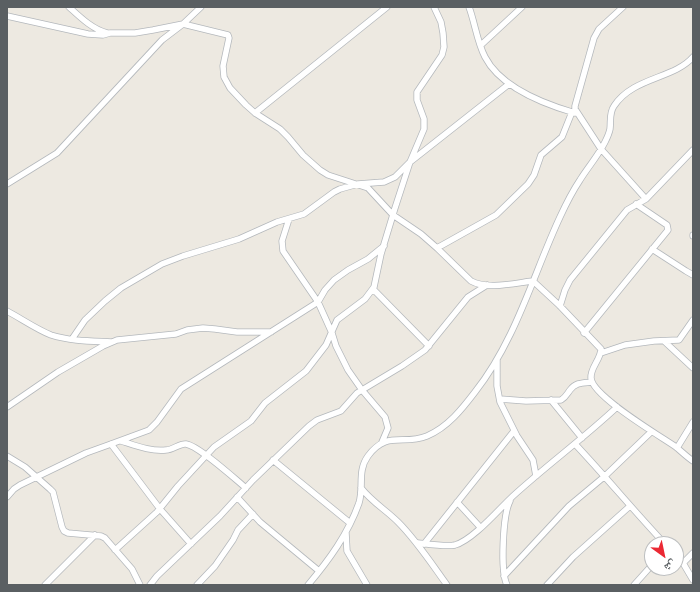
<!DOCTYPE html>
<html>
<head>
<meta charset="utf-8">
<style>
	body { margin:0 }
	#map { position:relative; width:700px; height:592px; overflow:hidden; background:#ede9e1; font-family:"Fira Sans Condensed","Noto Naskh Arabic",sans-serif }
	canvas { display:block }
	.frame { position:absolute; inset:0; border:8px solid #5a5f62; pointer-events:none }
	.north { position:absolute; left:644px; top:536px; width:40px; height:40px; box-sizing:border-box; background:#fff; border:1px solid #bdbfc0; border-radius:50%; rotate:147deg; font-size:11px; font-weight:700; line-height:16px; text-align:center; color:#5a5f62 }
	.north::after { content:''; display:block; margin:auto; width:14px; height:18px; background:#eb2934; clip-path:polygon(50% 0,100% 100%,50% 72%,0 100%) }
</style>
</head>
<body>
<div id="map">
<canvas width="700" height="592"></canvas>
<div class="frame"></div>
<div class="north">ش</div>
</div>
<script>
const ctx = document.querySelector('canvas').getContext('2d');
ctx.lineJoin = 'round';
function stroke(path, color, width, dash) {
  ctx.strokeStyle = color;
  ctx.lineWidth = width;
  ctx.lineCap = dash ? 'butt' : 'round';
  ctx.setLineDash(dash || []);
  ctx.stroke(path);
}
const minor = new Path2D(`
	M 69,7 C 80,17 92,29 107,33
	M 469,7 C 475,23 477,42 485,57 C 501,88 544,104 575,113
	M 623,7 L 599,29 L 594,38 L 575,106 L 575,109 L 601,149 L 646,199
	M 7,16 L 88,34 L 103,35 L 110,33 L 135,33 L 153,30 L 183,24 L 201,7
	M 481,45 L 522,7
	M 255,113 L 387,7
	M 7,184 L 57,153 L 162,40 L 183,24 L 228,35 L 229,38 L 223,66 L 224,77 L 230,88 L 246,105 L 255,113 L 280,129 L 288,137 L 303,155 L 320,170 L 328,175 L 368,188 L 393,215 L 421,234 L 437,248 L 471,281 C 487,290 515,283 533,281 L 560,306 L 601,349 C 601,359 590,368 591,378 C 592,396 660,436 676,447 C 682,452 687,457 693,461
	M 289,219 L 282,241 L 283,251 L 318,302 L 332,333 L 336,346 L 348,370 L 362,390 L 385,417 L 388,428 L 382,442
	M 693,235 L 693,236
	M 437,248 L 496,215 L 528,184 L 534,175 L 541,155 L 562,137 L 572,112
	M 652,249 L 686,271 L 693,275
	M 373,289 L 429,346
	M 560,306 L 565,290 L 570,280 L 627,210 L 646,199 L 693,150
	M 7,311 C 22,319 36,329 51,335 C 70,341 91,341 111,342
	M 584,333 L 668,230 L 667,225 L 636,204
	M 72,339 L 85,320 L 105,301 L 121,288 L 162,264 L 183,256 L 239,239 L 277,222 L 304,214 L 334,192 L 340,189 L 358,184 L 384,182 L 395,177 L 410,162 L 509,84
	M 664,341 L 693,368
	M 601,353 L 625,345 L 654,341 L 679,340 L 693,320
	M 497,360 L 497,386 L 500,402 L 517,436 L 533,460 L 536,476
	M 500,399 L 526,401 L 561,400 C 566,397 567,394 570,390 C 576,382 583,383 592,382
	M 551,400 L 582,438
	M 7,407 L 58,372 L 103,346 L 117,340 L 176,334 L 187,330 L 203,328 L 215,329 L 237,332 L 271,332
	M 121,441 C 134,445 152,452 166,450 C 173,450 180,443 186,444 C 199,446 235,479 246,488
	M 111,444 L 160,509 L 191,544
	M 575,444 C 606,477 634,511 665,544
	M 677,448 L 693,422
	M 7,456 L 25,467 L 50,489 L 53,492 L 62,527 L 64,531 L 68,533 L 101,536 L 105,538 L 132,569 L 140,585
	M 273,460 L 350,523
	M 361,488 C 372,502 386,510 398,522 C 417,541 431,563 447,585
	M 7,497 L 14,489 L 20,485 L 86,453 L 111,444 L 149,430 L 157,422 L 181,389 L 318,302 L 325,290 L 334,280 L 348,270 L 368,259 L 384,246
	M 237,497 L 260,522 L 319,571
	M 457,502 L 480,527
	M 346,533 L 347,551 L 367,585
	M 418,543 C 427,544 447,547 455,545 C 473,540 499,509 513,496 C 547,465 584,438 617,407
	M 424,544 L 514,431
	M 115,550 L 157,512 L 178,486 L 214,447 L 251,421 L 265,403 L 306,371 L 326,345 L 337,320 L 365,299 L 374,287 L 381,254 L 395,208 L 410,162 L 424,129 L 424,119 L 417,100 L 417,92 L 442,55 L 444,47 L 443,33 L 441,22 L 434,7
	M 676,556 L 683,563 L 693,580
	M 683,563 L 693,553
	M 504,576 L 569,506 L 605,476 L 651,432
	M 45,585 L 95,535
	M 150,585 L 157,576 L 220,516 L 253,480 L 309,426 L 317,420 L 341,411 L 357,393 L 402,366 L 425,350 L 468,297 L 487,285
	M 197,585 L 215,566 L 233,540 L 238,530 L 253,514
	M 308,585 C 329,560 348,534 359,503 C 364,487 357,471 368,456 C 387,430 403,446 427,436 C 448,427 462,409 475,392 C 516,340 533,275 560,217 C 566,204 572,192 580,180 C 588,167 598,156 605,142 C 607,138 609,134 610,129 C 611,121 609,113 614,106 C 633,77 674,79 693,57
	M 507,585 C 500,571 503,514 510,501
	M 547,585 L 573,557 L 630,506
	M 634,585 L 652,565`);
stroke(minor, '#b4b8bc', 7);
stroke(minor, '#fff', 5.5);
</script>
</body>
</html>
